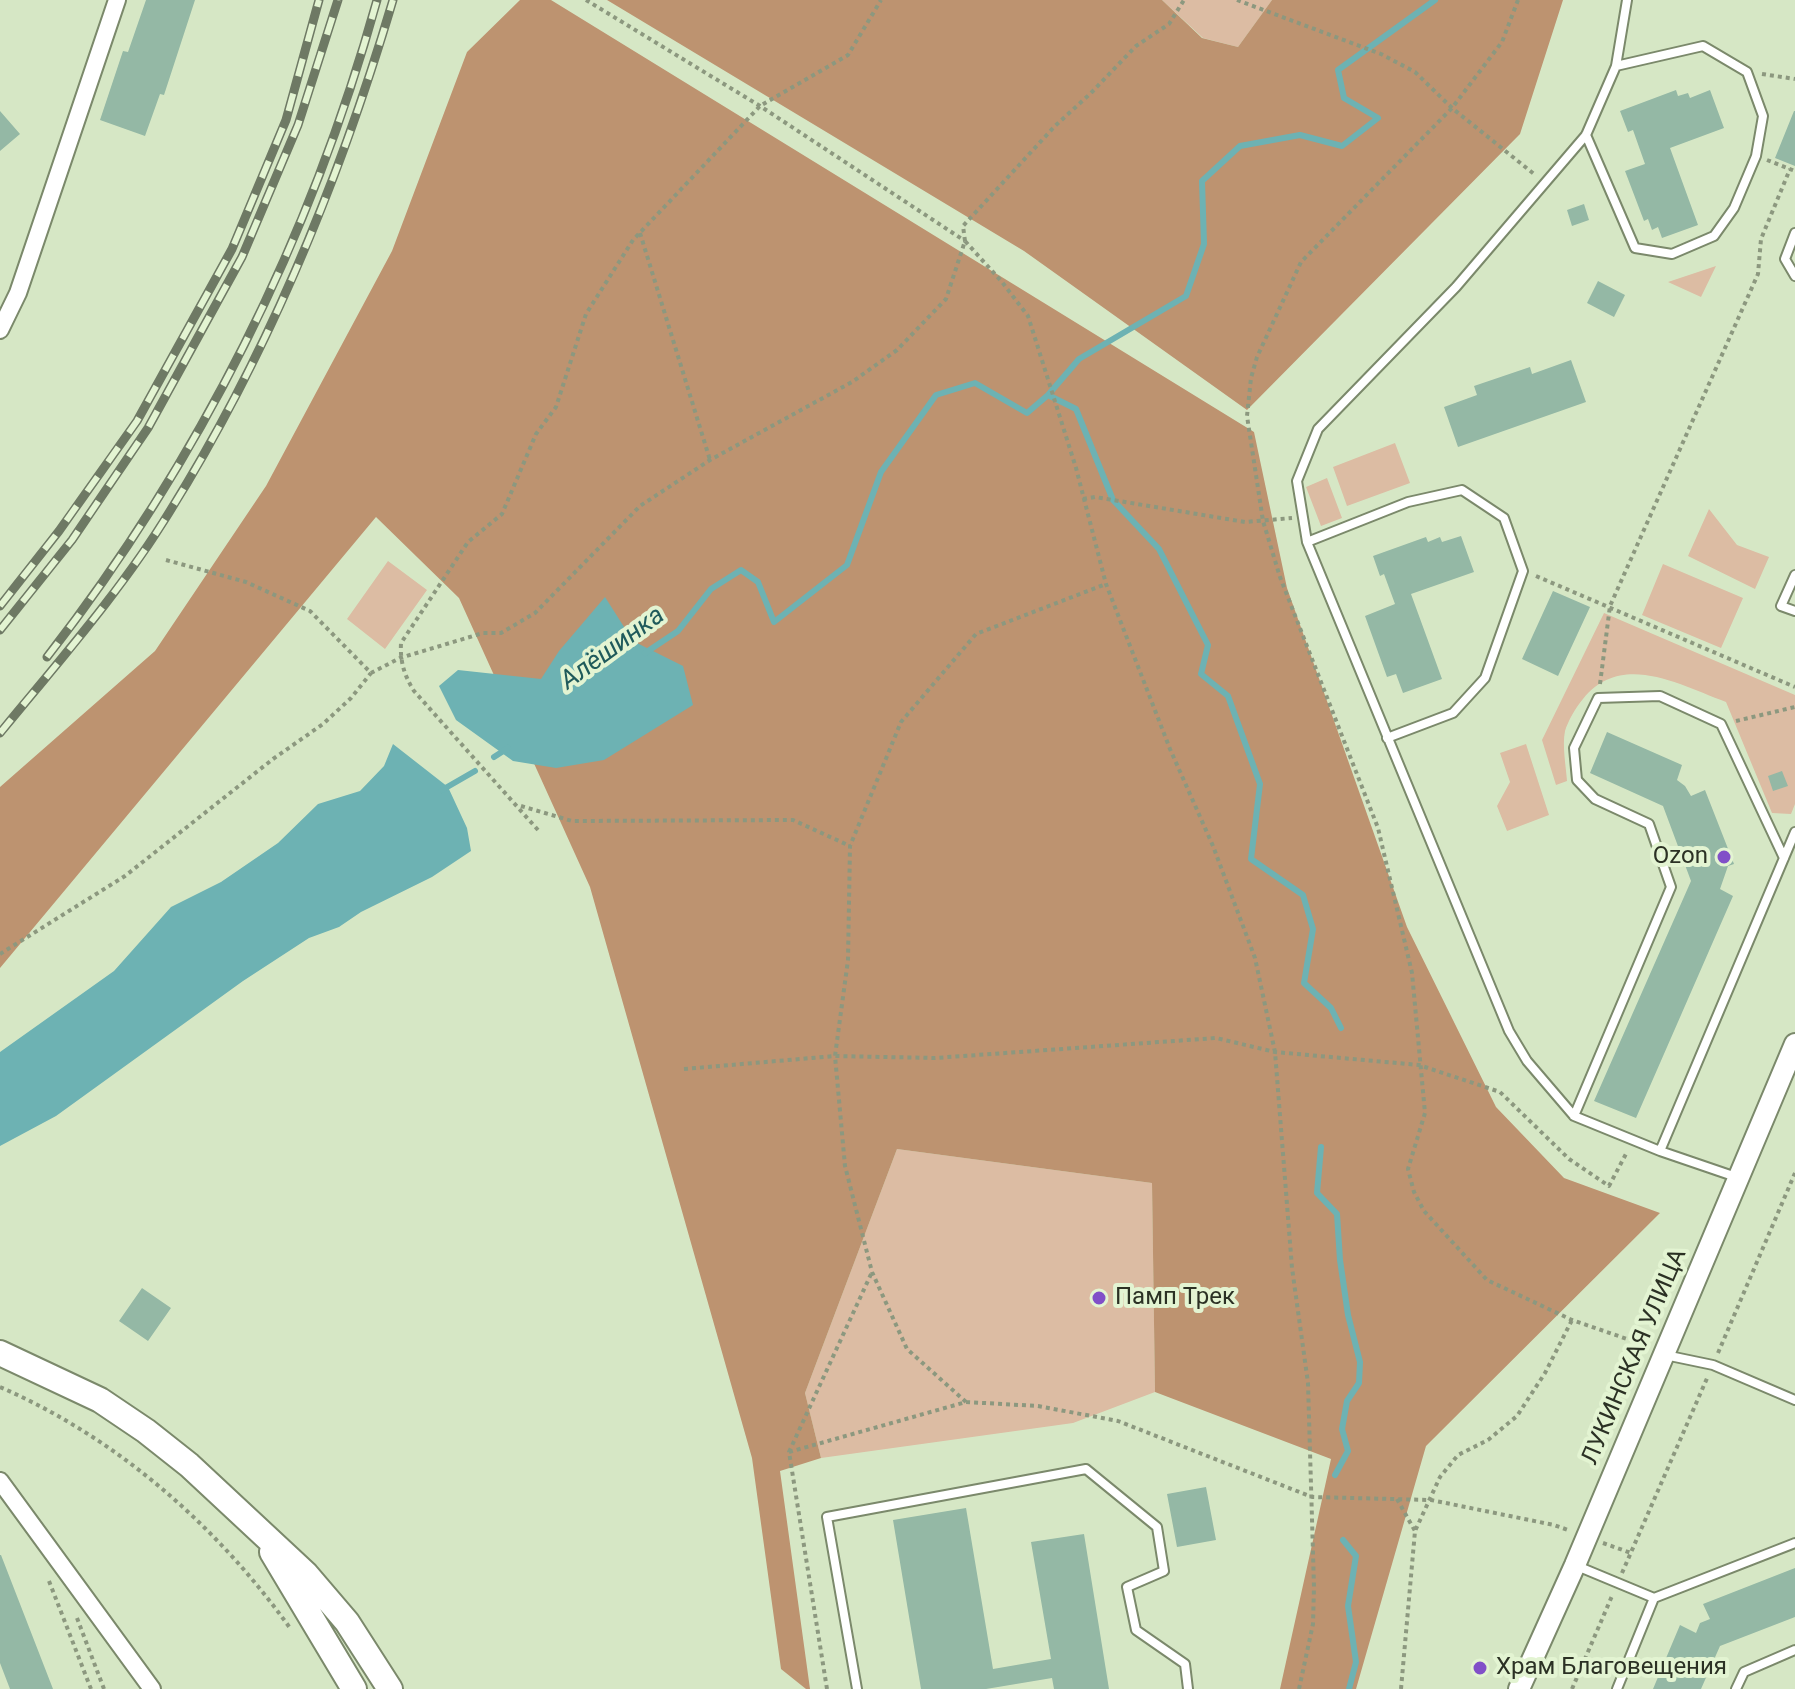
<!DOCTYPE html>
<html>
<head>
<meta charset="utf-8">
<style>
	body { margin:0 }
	canvas { display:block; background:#d6e7c5 }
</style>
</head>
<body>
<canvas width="1795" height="1689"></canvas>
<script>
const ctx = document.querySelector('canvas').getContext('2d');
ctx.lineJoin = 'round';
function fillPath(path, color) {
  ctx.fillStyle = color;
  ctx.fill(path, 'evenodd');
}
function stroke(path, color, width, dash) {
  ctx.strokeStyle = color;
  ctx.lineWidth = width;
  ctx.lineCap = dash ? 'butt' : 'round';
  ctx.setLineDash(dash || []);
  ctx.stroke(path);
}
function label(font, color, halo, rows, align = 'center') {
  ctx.font = font + ' Roboto,sans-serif';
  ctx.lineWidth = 8;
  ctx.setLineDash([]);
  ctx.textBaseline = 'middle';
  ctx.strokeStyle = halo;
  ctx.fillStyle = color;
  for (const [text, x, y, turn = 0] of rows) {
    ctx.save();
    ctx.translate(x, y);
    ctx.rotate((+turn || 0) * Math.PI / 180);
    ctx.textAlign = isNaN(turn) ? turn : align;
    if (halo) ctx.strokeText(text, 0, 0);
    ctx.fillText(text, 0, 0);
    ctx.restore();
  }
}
fillPath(new Path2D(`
	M 1162,0 L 1272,0 L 1238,47 L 1203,38 Z
	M 1716,266 L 1701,297 L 1668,282 Z
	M 1395,443 L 1410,483 L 1347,506 L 1333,467 Z
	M 1327,478 L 1342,518 L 1321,526 L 1306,487 Z
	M 1709,509 L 1737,545 L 1769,557 L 1755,589 L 1688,556 Z
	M 388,561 L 427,590 L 385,649 L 347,619 Z
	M 1663,564 L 1743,598 L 1721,648 L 1642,615 Z
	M 1604,613 L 1795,695 L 1795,804 L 1791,814 L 1772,813 L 1726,702 C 1679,685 1622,651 1583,699 C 1576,707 1568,721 1565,731 C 1562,746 1566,766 1567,781 L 1556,785 L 1542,740 Z
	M 1526,744 L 1549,815 L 1507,831 L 1497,806 L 1510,782 L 1500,753 Z
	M 897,1149 L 1152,1183 L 1155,1392 L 1073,1423 L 821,1458 L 805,1393 Z`), '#dcbca3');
fillPath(new Path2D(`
	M 520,0 L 551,0 L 1254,432 L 1287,588 L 1407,927 L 1496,1107 L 1564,1178 L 1660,1213 L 1426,1446 L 1356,1689 L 1280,1689 L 1331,1459 L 1155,1392 L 1152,1183 L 897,1149 L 805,1393 L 821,1458 L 780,1471 L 810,1689 L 806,1689 L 781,1669 L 752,1458 L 590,887 L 459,598 L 376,517 L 0,968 L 0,787 L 155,651 L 266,486 L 392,251 L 467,52 Z
	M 607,0 L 1162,0 L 1202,38 L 1238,47 L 1272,0 L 1563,0 L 1520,134 L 1247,410 L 1024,251 Z`), '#bd9370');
fillPath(new Path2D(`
	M 605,597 L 633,641 L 683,666 L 693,705 L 604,760 L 556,768 L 513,761 L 456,720 L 439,686 L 458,670 L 541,679 L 559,651 Z
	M 393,744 L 448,787 L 467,828 L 471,851 L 432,877 L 361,912 L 339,927 L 309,938 L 243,981 L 56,1116 L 0,1146 L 0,1052 L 114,971 L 171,907 L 221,882 L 278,843 L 318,804 L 360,791 L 384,766 Z`), '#6db2b3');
stroke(new Path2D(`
	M 1048,395 L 1076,409 L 1113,500 L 1159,549 L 1208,645 L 1201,674 L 1228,696 L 1260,784 L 1251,859 L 1303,895 L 1313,929 L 1304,983 L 1331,1008 L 1341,1028
	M 645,653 L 678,631 L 711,589 L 741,570 L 758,582 L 774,622 L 847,565 L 881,472 L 936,395 L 975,383 L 1027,413 L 1048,395 L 1079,359 L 1186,296 L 1204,244 L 1202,181 L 1240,146 L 1300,135 L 1342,146 L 1378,118 L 1344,98 L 1338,70 L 1435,0
	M 494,757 L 508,748
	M 442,790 L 475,771
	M 1321,1147 L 1317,1193 L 1337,1214 L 1340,1260 L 1348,1315 L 1360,1362 L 1359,1383 L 1347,1401 L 1342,1429 L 1348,1451 L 1335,1475
	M 1343,1540 L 1356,1556 L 1348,1606 L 1356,1662 L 1349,1689`), '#6db2b3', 6);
fillPath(new Path2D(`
	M 146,0 L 195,0 L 164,95 L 160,94 L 145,136 L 100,120 L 123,51 L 128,52 Z
	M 1676,90 L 1678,96 L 1688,93 L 1690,98 L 1710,90 L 1724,128 L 1670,148 L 1698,225 L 1662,238 L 1658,227 L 1652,230 L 1648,219 L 1644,221 L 1625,171 L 1645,164 L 1633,130 L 1628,132 L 1620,111 Z
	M 0,111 L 20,134 L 0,151 Z
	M 1794,111 L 1795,111 L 1795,166 L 1775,158 Z
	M 1584,204 L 1589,220 L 1572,226 L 1567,210 Z
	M 1598,281 L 1625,295 L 1614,317 L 1587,303 Z
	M 1571,360 L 1586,402 L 1458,447 L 1444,407 L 1477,395 L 1474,386 L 1530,367 L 1532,374 Z
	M 1461,536 L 1474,572 L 1411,594 L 1442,679 L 1403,693 L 1396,674 L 1387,677 L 1365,616 L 1395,604 L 1384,574 L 1380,576 L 1373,556 L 1426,537 L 1428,542 L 1440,537 L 1442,542 Z
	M 1553,591 L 1590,607 L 1558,676 L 1522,659 Z
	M 1607,732 L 1682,765 L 1677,780 L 1685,786 L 1691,796 L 1705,790 L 1734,864 L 1728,866 L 1720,889 L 1733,896 L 1636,1118 L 1594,1101 L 1691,881 L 1663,806 L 1590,773 Z
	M 1782,771 L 1788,786 L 1773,791 L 1768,776 Z
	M 142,1288 L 171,1308 L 148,1341 L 119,1321 Z
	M 1206,1487 L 1216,1540 L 1177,1547 L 1167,1494 Z
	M 966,1508 L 993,1669 L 1051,1659 L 1031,1542 L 1084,1534 L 1109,1689 L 1054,1689 L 1052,1678 L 986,1689 L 921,1689 L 893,1520 Z
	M 0,1555 L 1,1555 L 53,1689 L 10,1689 L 0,1663 Z
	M 1795,1568 L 1795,1617 L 1720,1646 L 1701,1689 L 1653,1689 L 1680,1625 L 1696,1633 L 1700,1623 L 1710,1619 L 1703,1604 Z`), '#94b8a5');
const service = new Path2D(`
	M 1627,0 L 1616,66 L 1586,135 L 1456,287 L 1318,429 L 1297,481 L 1307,542 L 1509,1031 L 1527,1061 L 1574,1116 L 1660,1151 L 1739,1178
	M 1586,135 L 1635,248 L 1672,254 L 1714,236 L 1734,208 L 1756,156 L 1763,116 L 1747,72 L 1703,46 L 1616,66
	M 1795,233 L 1785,259 L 1795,276
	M 1307,542 L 1408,502 L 1462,490 L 1504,518 L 1523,571 L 1485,678 L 1453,713 L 1387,738
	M 1795,575 L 1781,606 L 1795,611
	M 1574,1116 L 1671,887 L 1649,824 L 1595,799 L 1577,780 L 1574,748 L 1598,698 L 1660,696 L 1721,724 L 1784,858
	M 1660,1151 L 1795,832
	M 1665,1355 L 1713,1365 L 1795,1400
	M 1577,1566 L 1654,1598
	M 857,1689 L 827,1517 L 1086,1469 L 1157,1527 L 1164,1571 L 1127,1587 L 1136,1630 L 1185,1664 L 1188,1689
	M 1617,1689 L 1654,1598 L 1795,1543
	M 1736,1689 L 1744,1672 L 1795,1650`);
const minor = new Path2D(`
	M 0,330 L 18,293 L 117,0
	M 0,1481 L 152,1689`);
const tertiary = new Path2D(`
	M 1519,1689 L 1575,1565 L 1795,1044`);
const secondary = new Path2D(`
	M 0,1353 L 100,1400 L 146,1431 L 189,1465 L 306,1574 L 347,1622 L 390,1689
	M 272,1552 L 354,1689`);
stroke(service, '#7b896b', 12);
stroke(minor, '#7b896b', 20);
stroke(tertiary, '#7b896b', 24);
stroke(secondary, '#7b896b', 28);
stroke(new Path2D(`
	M 586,0 L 760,106 L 965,241
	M 1237,0 L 1381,54 L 1415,72 L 1452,108 L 1534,174
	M 1518,0 L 1502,42 L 1452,108 L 1301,262 L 1257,357 L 1251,378 L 1247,416 L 1263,521 L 1280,577 L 1378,828 L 1412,973 L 1425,1113 L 1408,1169 L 1414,1192 L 1424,1211 L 1487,1280 L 1572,1320 L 1630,1340
	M 1762,74 L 1795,79
	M 1767,160 L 1795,171
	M 640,233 L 710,460
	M 965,241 L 963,226 L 1055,126 L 1091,93 L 1136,46 L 1169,24 L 1184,0
	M 1083,499 L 1095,497 L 1245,522 L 1292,518
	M 166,560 L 246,582 L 310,611 L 371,673 L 400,658 L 483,633 L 501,633 L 535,613 L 640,506 L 710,460 L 852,382 L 897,350 L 946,299 L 965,241 L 1002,282 L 1028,316 L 1076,468 L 1106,584 L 1170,749 L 1213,846 L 1255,958 L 1275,1052 L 1292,1268 L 1308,1383 L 1314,1587 L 1313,1624 L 1299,1689
	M 1536,576 L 1795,687
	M 1600,684 L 1610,606 L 1758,274 L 1761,239 L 1790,169
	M 1736,721 L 1795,707
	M 521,806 L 572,821 L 793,820 L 850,846
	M 538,830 L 414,691 C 404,675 400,661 401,643 L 468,542 L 502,514 L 536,434 L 556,407 L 586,314 L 633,240 L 760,106 L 848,55 L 881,0
	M 0,954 L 125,876 L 273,759 L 323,724 L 351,698 L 371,673
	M 684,1069 L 835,1056 L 935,1058 L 1216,1038 L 1275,1052 L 1419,1065 L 1500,1092 L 1569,1159 L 1609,1186 L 1627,1152
	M 1718,1353 L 1795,1173
	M 0,1387 C 117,1438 216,1525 290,1628
	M 966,1402 L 907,1349 L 872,1272 L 845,1166 L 835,1056 L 848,960 L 850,846 L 901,722 L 976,634 L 1106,584
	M 789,1452 L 966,1402 L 1038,1406 L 1118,1421 L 1312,1497 L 1431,1500 L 1554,1525 L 1568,1530
	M 1397,1499 L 1415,1531
	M 1603,1543 L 1631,1553
	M 1622,1573 L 1708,1376
	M 49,1581 L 91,1689
	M 77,1618 L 104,1689
	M 827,1689 L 789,1452 L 872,1272
	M 1401,1689 L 1415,1531 L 1440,1477 L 1458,1455 L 1488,1440 L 1517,1416 L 1545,1373 L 1572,1320
	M 1572,1689 L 1612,1596`), '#8c987f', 4, [4, 4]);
stroke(service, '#fff', 8);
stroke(minor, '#fff', 16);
stroke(tertiary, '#fff', 20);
stroke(secondary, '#fff', 24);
const rail = new Path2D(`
	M 0,606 L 59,531 L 137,421 L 232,249 L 286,120 L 319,0
	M 0,630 L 72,540 L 148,428 L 242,257 L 298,125 L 338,0
	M 47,657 C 199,462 311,238 377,0
	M 0,733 C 59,661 122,590 170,511 C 269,352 340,179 393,0`);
stroke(rail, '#6e7964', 9);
stroke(rail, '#e3f4d2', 6, [18]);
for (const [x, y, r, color] of [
	[1724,857,8,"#8150c8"],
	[1099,1298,8,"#8150c8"],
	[1480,1668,8,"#8150c8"]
]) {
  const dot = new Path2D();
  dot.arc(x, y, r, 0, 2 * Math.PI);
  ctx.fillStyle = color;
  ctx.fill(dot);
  stroke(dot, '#e3f4d2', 3);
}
label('24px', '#2b3124', '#e3f4d2', [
	["Ozon",1708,857,"right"],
	["Памп Трек",1115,1298],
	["Храм Благовещения",1496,1668]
], 'left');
label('24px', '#2b3124', '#e3f4d2', [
	["ЛУКИНСКАЯ УЛИЦА",1635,1357,-67]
]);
label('italic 26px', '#1f5a5b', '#e3f4d2', [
	["Алёшинка",613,649,-36]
]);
</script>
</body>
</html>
